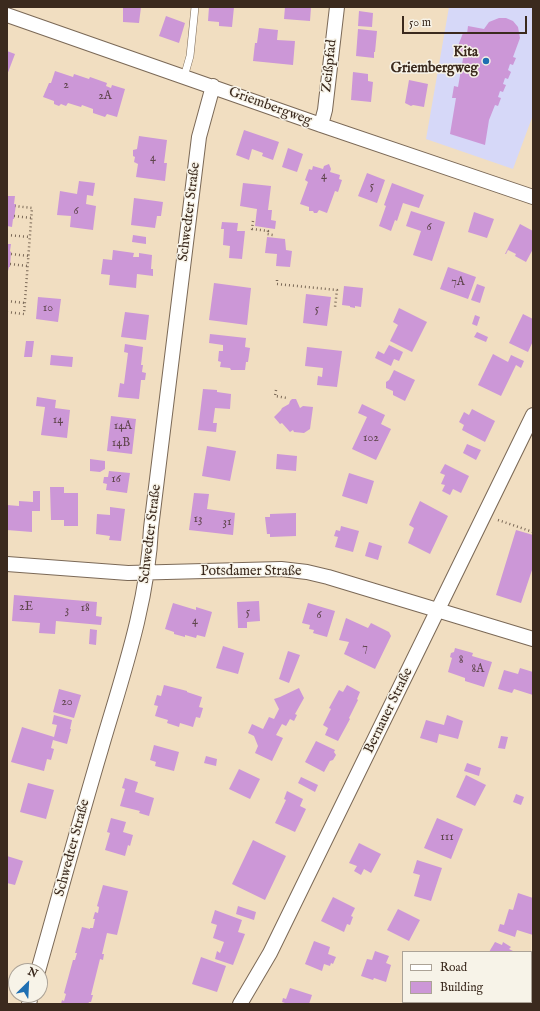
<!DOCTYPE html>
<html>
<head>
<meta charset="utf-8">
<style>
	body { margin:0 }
	#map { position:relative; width:540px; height:1011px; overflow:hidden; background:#f1dec1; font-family:"IM FELL English",serif }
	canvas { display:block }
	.frame { position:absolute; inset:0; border:8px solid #3b2a1e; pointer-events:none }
	.legend { position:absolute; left:402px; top:951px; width:130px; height:52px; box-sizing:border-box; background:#f7f3e8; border:1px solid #aca397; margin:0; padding:5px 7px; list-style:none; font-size:12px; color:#3b2a1e }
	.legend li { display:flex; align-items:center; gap:8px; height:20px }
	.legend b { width:20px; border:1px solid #aca397 }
	.north { position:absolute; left:8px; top:963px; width:40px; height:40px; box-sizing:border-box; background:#f7f3e8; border:1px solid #aca397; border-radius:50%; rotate:24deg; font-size:11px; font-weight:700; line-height:16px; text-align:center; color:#3b2a1e }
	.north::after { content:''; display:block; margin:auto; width:14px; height:18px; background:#1f6fb2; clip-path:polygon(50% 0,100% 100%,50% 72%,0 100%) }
	.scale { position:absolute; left:402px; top:16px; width:125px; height:18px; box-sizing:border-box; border:2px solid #3b2a1e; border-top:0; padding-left:5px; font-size:12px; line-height:14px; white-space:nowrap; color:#3b2a1e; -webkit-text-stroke:3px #f7f3e8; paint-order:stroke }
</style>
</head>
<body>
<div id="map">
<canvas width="540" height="1011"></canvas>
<div class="frame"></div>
<ul class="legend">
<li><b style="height:5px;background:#fff"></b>Road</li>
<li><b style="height:11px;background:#cc97d7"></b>Building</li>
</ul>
<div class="north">N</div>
<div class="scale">50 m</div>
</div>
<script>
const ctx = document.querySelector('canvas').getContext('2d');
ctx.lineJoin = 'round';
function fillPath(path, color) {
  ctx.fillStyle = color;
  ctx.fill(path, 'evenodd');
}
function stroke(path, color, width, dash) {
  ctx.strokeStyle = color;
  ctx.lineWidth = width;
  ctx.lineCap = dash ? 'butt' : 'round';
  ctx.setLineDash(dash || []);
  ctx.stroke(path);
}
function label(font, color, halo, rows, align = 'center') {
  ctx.font = font + ' "IM FELL English",serif';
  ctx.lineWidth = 3;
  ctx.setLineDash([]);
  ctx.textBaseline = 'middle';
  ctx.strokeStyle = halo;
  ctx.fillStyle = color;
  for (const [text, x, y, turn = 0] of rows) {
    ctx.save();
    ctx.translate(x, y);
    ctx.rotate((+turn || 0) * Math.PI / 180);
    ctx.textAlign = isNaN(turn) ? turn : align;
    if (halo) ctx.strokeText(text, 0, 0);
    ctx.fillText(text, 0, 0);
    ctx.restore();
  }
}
fillPath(new Path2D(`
	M 449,7 L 533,7 L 533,115 L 513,169 L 426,139 Z`), '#d6d8f8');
fillPath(new Path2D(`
	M 123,7 L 141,7 L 139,23 L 123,22 Z
	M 209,7 L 234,7 L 232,27 L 219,26 L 219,22 L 208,21 Z
	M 285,7 L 311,7 L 310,21 L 284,19 Z
	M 359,11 L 373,13 L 372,27 L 358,26 Z
	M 166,16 L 185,23 L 179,43 L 159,36 Z
	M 499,18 L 506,18 L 513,21 L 518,27 L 520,38 L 513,57 L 516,58 L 513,65 L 510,64 L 508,70 L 511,72 L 508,79 L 505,78 L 503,84 L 506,85 L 503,92 L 500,91 L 498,97 L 501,98 L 498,106 L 495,105 L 489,120 L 485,145 L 450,134 L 456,98 L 452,98 L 454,86 L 458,87 L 464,53 L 456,51 L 463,33 L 467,34 L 468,26 L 484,29 L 489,22 Z
	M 259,28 L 278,30 L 277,40 L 295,41 L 293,65 L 253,61 L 255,43 L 257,43 Z
	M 358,29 L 377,31 L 375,52 L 374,52 L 374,58 L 356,56 Z
	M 7,51 L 15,54 L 7,75 Z
	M 55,71 L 73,77 L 74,74 L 89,79 L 90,77 L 107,83 L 106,86 L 111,88 L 112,85 L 125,89 L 117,117 L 107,114 L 105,117 L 93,113 L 93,109 L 82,105 L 81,107 L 68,103 L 66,106 L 61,104 L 59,106 L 54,104 L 54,101 L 43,97 L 49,83 L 51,83 Z
	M 353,72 L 368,74 L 368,81 L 373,82 L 371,102 L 351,100 Z
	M 409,80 L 428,84 L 424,107 L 413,105 L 411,106 L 405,103 Z
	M 244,130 L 279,142 L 273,160 L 262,156 L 263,153 L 252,149 L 249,160 L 236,155 Z
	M 139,136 L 167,140 L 164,163 L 167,163 L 165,181 L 136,177 L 138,164 L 134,162 L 135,157 L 133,156 L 133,150 L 137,149 Z
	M 288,148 L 303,154 L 297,172 L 282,167 Z
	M 329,164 L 331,169 L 330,172 L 340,175 L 339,179 L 342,180 L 338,192 L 335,191 L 327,213 L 319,210 L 317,213 L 314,213 L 313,211 L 309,211 L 309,207 L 300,204 L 308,182 L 305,180 L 309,169 L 312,170 L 313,166 L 323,169 L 324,166 Z
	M 367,173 L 385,180 L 377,203 L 358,196 Z
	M 79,181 L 95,183 L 93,196 L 87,195 L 86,204 L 96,206 L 93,230 L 70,227 L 71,216 L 57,215 L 60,191 L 77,194 Z
	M 243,183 L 271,186 L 268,210 L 272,210 L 271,220 L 276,221 L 275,229 L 255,226 L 257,209 L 240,206 Z
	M 392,183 L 424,195 L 419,208 L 403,203 L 397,221 L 395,220 L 391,231 L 379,226 L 386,206 L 384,205 Z
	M 7,196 L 15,196 L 14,204 L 16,204 L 14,219 L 13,219 L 12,227 L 7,226 Z
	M 134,198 L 163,202 L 161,216 L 157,216 L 155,228 L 131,225 Z
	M 411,211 L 445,222 L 432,261 L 413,255 L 421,231 L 406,226 Z
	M 474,212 L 494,219 L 487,238 L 468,232 Z
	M 222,222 L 238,223 L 237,231 L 245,231 L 242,259 L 229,258 L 230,246 L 223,245 L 224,229 L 221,229 Z
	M 520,224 L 533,231 L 533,249 L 526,262 L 515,256 L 516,254 L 508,250 L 506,254 L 505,254 Z
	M 133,235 L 146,237 L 146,244 L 132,242 Z
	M 267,237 L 285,239 L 286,250 L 292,251 L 290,267 L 276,266 L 277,254 L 265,253 Z
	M 7,244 L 11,244 L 10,251 L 11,252 L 10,267 L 9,267 L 8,271 L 7,271 Z
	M 113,250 L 134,253 L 133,257 L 139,257 L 139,253 L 152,255 L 151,269 L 153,269 L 153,276 L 137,274 L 136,288 L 109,285 L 110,275 L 101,274 L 103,259 L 112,260 Z
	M 448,267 L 476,277 L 468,299 L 440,289 Z
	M 214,283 L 251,288 L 247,325 L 209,320 Z
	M 477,284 L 485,287 L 480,303 L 471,300 Z
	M 344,286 L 363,288 L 361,307 L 355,306 L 355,308 L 350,307 L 350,306 L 342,305 Z
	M 306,294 L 331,297 L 327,326 L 303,323 Z
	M 38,297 L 61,299 L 58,322 L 36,319 Z
	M 399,308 L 427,322 L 412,352 L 390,341 L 398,325 L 393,322 Z
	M 125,312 L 149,315 L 146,340 L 121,337 Z
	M 523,314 L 533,319 L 533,341 L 528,352 L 509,343 Z
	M 475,315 L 480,317 L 477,326 L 472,324 Z
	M 477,332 L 488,337 L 486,342 L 474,337 Z
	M 210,334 L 246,338 L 245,347 L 250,348 L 248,362 L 246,362 L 245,370 L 231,370 L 230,368 L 220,367 L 221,362 L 218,361 L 219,351 L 223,351 L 223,345 L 209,343 Z
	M 26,341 L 34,341 L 32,357 L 24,357 Z
	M 125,344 L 143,347 L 141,365 L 143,365 L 142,372 L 146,373 L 145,380 L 141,380 L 139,399 L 118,397 L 120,383 L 124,384 L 128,353 L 124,352 Z
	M 389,345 L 403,352 L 399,361 L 394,359 L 391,366 L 375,358 L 378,351 L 384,354 Z
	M 307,347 L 342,351 L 337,387 L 317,385 L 318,376 L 322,377 L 323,368 L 305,366 Z
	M 493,354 L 508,362 L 511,355 L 524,361 L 521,368 L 516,365 L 501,396 L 478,385 Z
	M 51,355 L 73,357 L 72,367 L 50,365 Z
	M 394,370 L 415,380 L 405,401 L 393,395 L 393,391 L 386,388 L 386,382 L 389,380 Z
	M 203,389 L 217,390 L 217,392 L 231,394 L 230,409 L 215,408 L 213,423 L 217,423 L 216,432 L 198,430 Z
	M 37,397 L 56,400 L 55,408 L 70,410 L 67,438 L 41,435 L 45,407 L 36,406 Z
	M 292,399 L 296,399 L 300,408 L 303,406 L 313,407 L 310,429 L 304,433 L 294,432 L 293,430 L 290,432 L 282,423 L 280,424 L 274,417 L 281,410 L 282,408 L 289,404 L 290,401 Z
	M 362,404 L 385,415 L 381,424 L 391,429 L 376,460 L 352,449 L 367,417 L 358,413 Z
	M 472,409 L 495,421 L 485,442 L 462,430 L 464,425 L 459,422 L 464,412 L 469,415 Z
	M 111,416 L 136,419 L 132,454 L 107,451 Z
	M 467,444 L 481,450 L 476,460 L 463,453 Z
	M 207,446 L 236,451 L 230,481 L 202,476 Z
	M 277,454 L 297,456 L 296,471 L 276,469 Z
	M 90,459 L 105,461 L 105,469 L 100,472 L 90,471 Z
	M 445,464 L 469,476 L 461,493 L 453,489 L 450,495 L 442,491 L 445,485 L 441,484 L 445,475 L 440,473 Z
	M 109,471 L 130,473 L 127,493 L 106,490 L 107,484 L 103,483 L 104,477 L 108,477 Z
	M 349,473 L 374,481 L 367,504 L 342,496 Z
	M 50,487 L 64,487 L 64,493 L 78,493 L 78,526 L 64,526 L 64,520 L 51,520 Z
	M 33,491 L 40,491 L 40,511 L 32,511 L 32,532 L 7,530 L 7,505 L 19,506 L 19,501 L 33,502 Z
	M 194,493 L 209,494 L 207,509 L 235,513 L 233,535 L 189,530 Z
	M 420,501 L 448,516 L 430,554 L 408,543 L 414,528 L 409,525 Z
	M 110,507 L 125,509 L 121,541 L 109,540 L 110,536 L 96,534 L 97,514 L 110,515 Z
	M 296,513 L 296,536 L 270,537 L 270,534 L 267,534 L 265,517 L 270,517 L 270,514 Z
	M 341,526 L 359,531 L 353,552 L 335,547 L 338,537 L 334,536 L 336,530 L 340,531 Z
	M 516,530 L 533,535 L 533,567 L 521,603 L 496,595 Z
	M 369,542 L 382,546 L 378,560 L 365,556 Z
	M 14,595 L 97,602 L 96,616 L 102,617 L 101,625 L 56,621 L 55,634 L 39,633 L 40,623 L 12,621 Z
	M 259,601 L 260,621 L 247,622 L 247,628 L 238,628 L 237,602 Z
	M 173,603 L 196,610 L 196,607 L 212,612 L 205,637 L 197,635 L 196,638 L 185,635 L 185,637 L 174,634 L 174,632 L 165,629 Z
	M 308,603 L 335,611 L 327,637 L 313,633 L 314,630 L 309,629 L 310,625 L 302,623 Z
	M 346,618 L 368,628 L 371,623 L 389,632 L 391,636 L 375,669 L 344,654 L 349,642 L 339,640 Z
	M 90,629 L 97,630 L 96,645 L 89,644 Z
	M 223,646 L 244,653 L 238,674 L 216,668 Z
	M 455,648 L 473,653 L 472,656 L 492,662 L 484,687 L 465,681 L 465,678 L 448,672 L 452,658 L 450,657 L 451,653 L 454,652 Z
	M 288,651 L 300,655 L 289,683 L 279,679 Z
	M 520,668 L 533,672 L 533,695 L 514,689 L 512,693 L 498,689 L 504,670 L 518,674 Z
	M 164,685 L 187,691 L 187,692 L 202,697 L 199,707 L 203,708 L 200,718 L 196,717 L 193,727 L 180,723 L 179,727 L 167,723 L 168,720 L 155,716 L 158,706 L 154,705 L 157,695 L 161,696 Z
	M 347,685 L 360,692 L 357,699 L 358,700 L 349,718 L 350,719 L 338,741 L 325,735 L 328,728 L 323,725 L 331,709 L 329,708 L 339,690 L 343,692 Z
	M 299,688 L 304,698 L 295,714 L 297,715 L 294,721 L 290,719 L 286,726 L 282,724 L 276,735 L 283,738 L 272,761 L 255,753 L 258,746 L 254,736 L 248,733 L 252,724 L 263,729 L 269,717 L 274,719 L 279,709 L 274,699 L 280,697 Z
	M 59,689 L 81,695 L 74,718 L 53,712 Z
	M 54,715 L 72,720 L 70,729 L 71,729 L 67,744 L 53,740 L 51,748 L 54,749 L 51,760 L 47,759 L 44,771 L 11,762 L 22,727 L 54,737 L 57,725 L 52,724 Z
	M 447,715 L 463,721 L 458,739 L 439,734 L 437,743 L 420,738 L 426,720 L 444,725 Z
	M 501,736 L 508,737 L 505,749 L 498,748 Z
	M 316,741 L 335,750 L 334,752 L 336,755 L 333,760 L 330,761 L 324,772 L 305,762 Z
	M 154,745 L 179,752 L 174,771 L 155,766 L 156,762 L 150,760 Z
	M 206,756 L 217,759 L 216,766 L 204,763 Z
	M 467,763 L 481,768 L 479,776 L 464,771 Z
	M 239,769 L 260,779 L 250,799 L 229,789 Z
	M 466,775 L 486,785 L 475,806 L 456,797 Z
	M 301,777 L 318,785 L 315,792 L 298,783 Z
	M 125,778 L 138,782 L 135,792 L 154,798 L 149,816 L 139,813 L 140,811 L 120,806 L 125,789 L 122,788 Z
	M 28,783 L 54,790 L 46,819 L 20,812 Z
	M 287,791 L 303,799 L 300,806 L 306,809 L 295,832 L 275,823 L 286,800 L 284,799 Z
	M 516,794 L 524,797 L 521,805 L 513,802 Z
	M 111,818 L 126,822 L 123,832 L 133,835 L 130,846 L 128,845 L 125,856 L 105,850 L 110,833 L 107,832 Z
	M 437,818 L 463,829 L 451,859 L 424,848 Z
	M 253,840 L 286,856 L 265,900 L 232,884 Z
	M 359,843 L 381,854 L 371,873 L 364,869 L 361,875 L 354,871 L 357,866 L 349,863 Z
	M 7,856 L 23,861 L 15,885 L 7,883 Z
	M 417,860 L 442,868 L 431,901 L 414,896 L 420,875 L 413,873 Z
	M 103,885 L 128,891 L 117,935 L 107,933 L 102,954 L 104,954 L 103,960 L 100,959 L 91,995 L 93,995 L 91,1002 L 89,1002 L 88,1004 L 61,1004 L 62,1000 L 64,1001 L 66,994 L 64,993 L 73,960 L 75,960 L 77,953 L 75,953 L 82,927 L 90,929 L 90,928 L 93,928 L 95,919 L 93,919 L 95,912 L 98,913 L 99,907 L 97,906 Z
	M 518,893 L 533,898 L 533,935 L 517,930 L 515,937 L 498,931 L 500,924 L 504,925 L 509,909 L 513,910 Z
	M 333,897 L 355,908 L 351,916 L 353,917 L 350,925 L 347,924 L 344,932 L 321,921 Z
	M 238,906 L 256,912 L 254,920 L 236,914 Z
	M 398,909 L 420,920 L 409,941 L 387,930 Z
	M 215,910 L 242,920 L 238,932 L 245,934 L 233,965 L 215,959 L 217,951 L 220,953 L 224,942 L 213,938 L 217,925 L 211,923 Z
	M 314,941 L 330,947 L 328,954 L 336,957 L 333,964 L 331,963 L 330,966 L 324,964 L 322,971 L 305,964 Z
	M 495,942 L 502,945 L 503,942 L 511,947 L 509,949 L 515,952 L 489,952 Z
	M 375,951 L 389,956 L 386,963 L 391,965 L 386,982 L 374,978 L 373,980 L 361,976 L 367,959 L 372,960 Z
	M 201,957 L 226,966 L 217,992 L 192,984 Z
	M 290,988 L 312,995 L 309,1004 L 285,1004 L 285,1003 L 282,1002 L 283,998 L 286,999 Z
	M 455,1002 L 483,1002 L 483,1003 L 482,1004 L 454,1004 Z`), '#cc97d7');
const service = new Path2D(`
	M 184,77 L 190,56 L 195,7`);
const minor = new Path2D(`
	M 7,15 L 321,125 L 533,197
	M 321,125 L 325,110 L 337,7
	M 7,564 L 128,573 L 281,569 L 307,572 L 328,577 L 533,639
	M 38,971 C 59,897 79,823 101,749 C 122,677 148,603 151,528 L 199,137 L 213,86
	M 29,1004 L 31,995
	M 240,1004 L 270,953 L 533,415
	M 531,1004 L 533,1000`);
stroke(service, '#7b6957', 8);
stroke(minor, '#7b6957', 16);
stroke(new Path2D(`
	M 14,216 L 32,218
	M 253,221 L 252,229 L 268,231 L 267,234 L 273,235
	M 7,235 L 30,237
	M 11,254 L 29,256
	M 10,264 L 28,266
	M 277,280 L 277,284 L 337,290 L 335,307
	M 7,301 L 25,303
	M 7,312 L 24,314 L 32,208 L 15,206
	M 276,390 L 275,396 L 287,398
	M 498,520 L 533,532`), '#7b6957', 2.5, [1, 3]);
stroke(service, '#fff', 7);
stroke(minor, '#fff', 14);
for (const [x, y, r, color] of [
	[486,61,4,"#1f6fb2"]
]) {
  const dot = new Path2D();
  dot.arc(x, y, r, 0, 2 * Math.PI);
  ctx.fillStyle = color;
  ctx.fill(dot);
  stroke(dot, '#f7f3e8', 1.5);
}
label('12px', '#5f454c', null, [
	["2",66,86],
	["2A",105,97],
	["4",153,159],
	["4",324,177],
	["5",372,187],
	["6",76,212],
	["6",429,228],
	["7A",458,283],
	["10",48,309],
	["5",317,310],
	["14",58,421],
	["14A",123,427],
	["102",371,439],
	["14B",121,444],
	["16",116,480],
	["13",198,520],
	["31",227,523],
	["2E",26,608],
	["18",85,609],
	["3",67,611],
	["5",248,613],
	["6",319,616],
	["4",195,622],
	["7",365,649],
	["8",461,661],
	["8A",478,670],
	["20",67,703],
	["111",447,838]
]);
label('bold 14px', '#3b2a1e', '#f7f3e8', [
	["Kita",478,53],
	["Griembergweg",478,69]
], 'right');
label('14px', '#3b2a1e', '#f7f3e8', [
	["Zeißpfad",330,66,-84],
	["Griembergweg",270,107,20],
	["Schwedter Straße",190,212,-83],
	["Schwedter Straße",151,534,-83],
	["Potsdamer Straße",251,572],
	["Bernauer Straße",389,711,-64],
	["Schwedter Straße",73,848,-75]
]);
</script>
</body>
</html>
